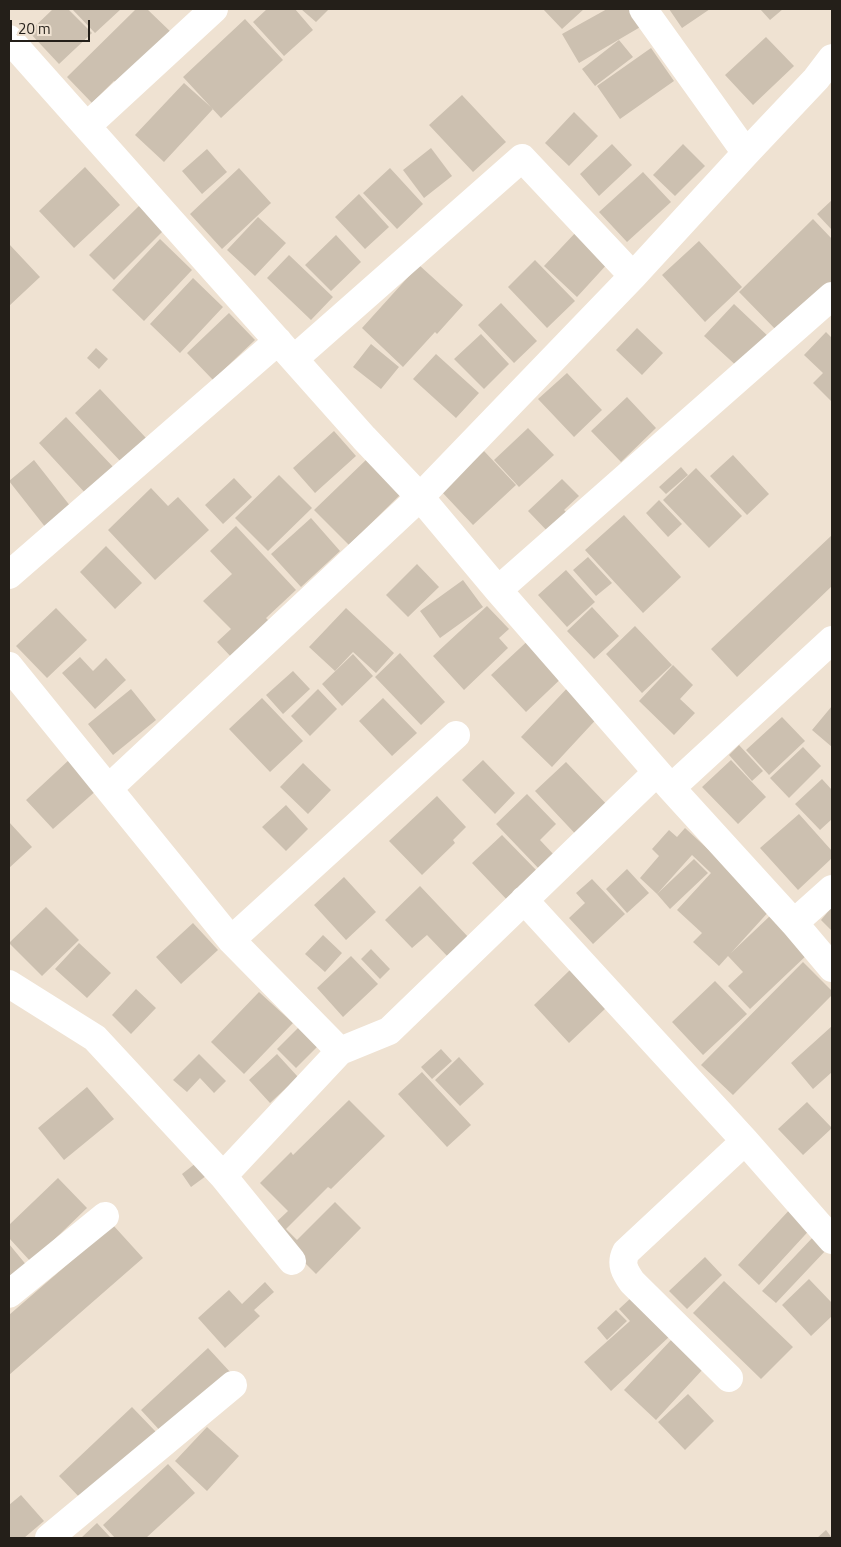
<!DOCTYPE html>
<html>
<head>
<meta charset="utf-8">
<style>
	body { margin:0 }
	#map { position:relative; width:841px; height:1547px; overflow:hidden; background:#efe2d2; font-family:"Titillium Web",sans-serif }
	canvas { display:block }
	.frame { position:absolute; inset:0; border:10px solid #241f19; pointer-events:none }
	.scale { position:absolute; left:10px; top:20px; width:80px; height:22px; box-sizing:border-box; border:2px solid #241f19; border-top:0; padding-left:6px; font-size:15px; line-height:18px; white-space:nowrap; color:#241f19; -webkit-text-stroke:4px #efe2d2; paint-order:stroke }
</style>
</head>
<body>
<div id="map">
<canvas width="841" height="1547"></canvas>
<div class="frame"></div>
<div class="scale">20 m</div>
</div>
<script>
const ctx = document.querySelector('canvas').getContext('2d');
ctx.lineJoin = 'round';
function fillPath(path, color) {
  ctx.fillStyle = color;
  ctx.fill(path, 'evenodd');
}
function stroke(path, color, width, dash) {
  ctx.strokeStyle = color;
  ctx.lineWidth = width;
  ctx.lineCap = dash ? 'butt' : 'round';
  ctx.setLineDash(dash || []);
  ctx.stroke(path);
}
fillPath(new Path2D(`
	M 53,9 L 68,9 L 92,33 L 59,64 L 29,32 Z
	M 72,9 L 121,9 L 95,33 Z
	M 136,9 L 147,9 L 174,35 L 124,90 L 114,81 L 92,103 L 67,77 Z
	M 267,9 L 295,9 L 313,30 L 284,56 L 253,22 Z
	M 301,9 L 329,9 L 316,22 Z
	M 543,9 L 584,9 L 562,29 Z
	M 607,9 L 632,9 L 642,26 L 579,63 L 562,34 Z
	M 669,9 L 710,9 L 682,28 Z
	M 760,9 L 783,9 L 770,20 Z
	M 245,19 L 283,60 L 221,118 L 183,77 Z
	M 766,37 L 794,66 L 753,105 L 725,75 Z
	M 619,40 L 633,57 L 595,86 L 582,69 Z
	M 651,48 L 674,81 L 620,119 L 597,86 Z
	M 184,83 L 213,109 L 164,162 L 135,135 Z
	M 462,95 L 506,142 L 473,172 L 429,125 Z
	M 574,112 L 598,136 L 569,166 L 545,143 Z
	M 612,144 L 632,165 L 599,196 L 580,174 Z
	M 683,144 L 705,166 L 675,196 L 653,175 Z
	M 431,148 L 452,176 L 424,198 L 403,170 Z
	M 207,149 L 227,172 L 202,194 L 182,171 Z
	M 85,167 L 120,205 L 74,248 L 39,211 Z
	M 239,168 L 271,203 L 222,249 L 190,214 Z
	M 390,168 L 423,204 L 397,229 L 363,193 Z
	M 643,172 L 671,202 L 627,242 L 599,212 Z
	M 359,194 L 389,227 L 365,249 L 335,217 Z
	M 832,200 L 832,230 L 817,214 Z
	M 140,205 L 164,230 L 114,280 L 89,255 Z
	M 258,217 L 286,243 L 255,276 L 227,250 Z
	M 813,219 L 832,239 L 832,282 L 779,333 L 739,292 Z
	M 577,231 L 610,261 L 577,297 L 544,266 Z
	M 336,235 L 361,262 L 331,291 L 305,265 Z
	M 160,239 L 192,270 L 144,321 L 112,290 Z
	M 699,241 L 742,287 L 705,322 L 662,275 Z
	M 9,244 L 40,277 L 9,306 Z
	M 289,255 L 333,297 L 311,320 L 267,278 Z
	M 535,260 L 575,301 L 547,328 L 508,287 Z
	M 419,265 L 463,305 L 437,334 L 435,332 L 403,367 L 362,328 Z
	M 193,278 L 223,307 L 180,353 L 150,324 Z
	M 501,303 L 537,341 L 514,363 L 478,325 Z
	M 734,304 L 770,338 L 741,370 L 704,336 Z
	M 229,313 L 255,340 L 213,380 L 187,353 Z
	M 637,328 L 663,353 L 642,375 L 616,350 Z
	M 826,332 L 832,338 L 832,402 L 813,383 L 823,373 L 804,355 Z
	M 481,334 L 509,364 L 484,389 L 454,359 Z
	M 371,344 L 399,367 L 381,389 L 353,367 Z
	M 96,348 L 108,359 L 99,369 L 87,358 Z
	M 436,354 L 479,393 L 456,418 L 413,379 Z
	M 567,373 L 602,410 L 574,437 L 538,399 Z
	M 100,389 L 147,439 L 122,463 L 75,413 Z
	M 627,397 L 656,428 L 621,462 L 591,431 Z
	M 66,417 L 115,469 L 87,495 L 39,443 Z
	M 528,428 L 554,455 L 519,487 L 494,460 Z
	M 334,431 L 356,456 L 315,493 L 293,468 Z
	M 484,451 L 516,485 L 473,525 L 441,491 Z
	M 733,455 L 769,494 L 747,515 L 710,476 Z
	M 368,458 L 402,493 L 349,545 L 314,510 Z
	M 34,460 L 71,507 L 46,528 L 9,481 Z
	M 681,467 L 688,475 L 666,494 L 659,487 Z
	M 696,468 L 742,516 L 709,548 L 663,500 Z
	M 279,475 L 312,508 L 268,551 L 235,518 Z
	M 234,478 L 252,497 L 223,524 L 205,505 Z
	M 562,479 L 579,496 L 564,510 L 572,518 L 552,536 L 528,511 Z
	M 151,488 L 168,506 L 178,497 L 209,530 L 155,580 L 108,530 Z
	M 659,500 L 682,524 L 668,537 L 646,513 Z
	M 624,515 L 681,577 L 643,613 L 585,550 Z
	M 311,518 L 340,551 L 301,587 L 271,554 Z
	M 236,526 L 296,590 L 266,618 L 272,624 L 234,660 L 217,642 L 231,629 L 203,601 L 232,574 L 210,551 Z
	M 832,535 L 832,586 L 737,677 L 711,649 Z
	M 106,546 L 142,583 L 115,609 L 80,572 Z
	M 588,557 L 612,583 L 596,596 L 573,570 Z
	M 417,564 L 439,587 L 408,617 L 386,595 Z
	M 566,570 L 595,602 L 567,627 L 538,595 Z
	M 463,580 L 483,607 L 440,638 L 420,611 Z
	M 487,606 L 509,629 L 499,638 L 508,648 L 464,690 L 433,656 Z
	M 592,607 L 619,636 L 594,659 L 567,631 Z
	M 56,608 L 87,640 L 47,678 L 16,646 Z
	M 346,608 L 394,653 L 376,673 L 353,652 L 335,671 L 309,647 Z
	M 635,626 L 672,665 L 642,693 L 606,654 Z
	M 534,635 L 568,672 L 526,712 L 491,675 Z
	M 400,653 L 445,702 L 421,725 L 375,677 Z
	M 353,654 L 373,676 L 342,706 L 322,684 Z
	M 80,657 L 93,671 L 106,658 L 126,680 L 95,709 L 62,673 Z
	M 673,665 L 693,685 L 680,699 L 695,713 L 674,735 L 639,701 Z
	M 293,671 L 310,689 L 283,714 L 266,695 Z
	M 572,683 L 603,712 L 552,767 L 521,737 Z
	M 131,689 L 156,720 L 113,755 L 88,724 Z
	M 318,689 L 337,709 L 310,736 L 291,716 Z
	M 262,698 L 303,741 L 270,772 L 229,729 Z
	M 383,698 L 417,733 L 392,756 L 359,721 Z
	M 832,706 L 832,747 L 812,730 Z
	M 782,717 L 805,741 L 769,775 L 746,750 Z
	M 739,745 L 763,771 L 752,781 L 729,755 Z
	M 803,747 L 821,766 L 789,798 L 770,778 Z
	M 70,759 L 98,789 L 53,829 L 26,800 Z
	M 483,760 L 515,793 L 495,814 L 462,780 Z
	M 731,760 L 766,797 L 738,824 L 702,787 Z
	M 566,762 L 613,811 L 582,841 L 535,791 Z
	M 303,763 L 331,790 L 308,814 L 280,787 Z
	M 822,779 L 832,790 L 832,819 L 820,830 L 795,804 Z
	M 527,794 L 556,824 L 540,840 L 556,857 L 541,871 L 496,824 Z
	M 437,796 L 466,827 L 453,840 L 455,843 L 422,875 L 389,841 Z
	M 286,805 L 308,829 L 286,851 L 262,827 Z
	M 799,814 L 832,851 L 832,858 L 798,890 L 760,848 Z
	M 9,822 L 32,847 L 9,868 Z
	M 685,828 L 772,908 L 731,953 L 772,914 L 809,953 L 750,1009 L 728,986 L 743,972 L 728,956 L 719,966 L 693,942 L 702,933 L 677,910 L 711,873 L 692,855 L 657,894 L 640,878 L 659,856 L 652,849 L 669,830 L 677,837 Z
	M 502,835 L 539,873 L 509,902 L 472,863 Z
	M 694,859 L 708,873 L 670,909 L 657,894 Z
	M 627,869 L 649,893 L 627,913 L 606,889 Z
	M 344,877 L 376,912 L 346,940 L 314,905 Z
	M 592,879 L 625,914 L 593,944 L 569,918 L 585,903 L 576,893 Z
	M 420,886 L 471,940 L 450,959 L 427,935 L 412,948 L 385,920 Z
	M 46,907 L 79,940 L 42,976 L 9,943 Z
	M 832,907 L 832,931 L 821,920 Z
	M 193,923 L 218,950 L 181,984 L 156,957 Z
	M 323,935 L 342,953 L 325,972 L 305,954 Z
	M 79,943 L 111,973 L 87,998 L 55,969 Z
	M 371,949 L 390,969 L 380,979 L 361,959 Z
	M 351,956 L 378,984 L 343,1017 L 317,988 Z
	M 803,962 L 832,991 L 832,995 L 733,1095 L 701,1065 Z
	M 571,969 L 607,1007 L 569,1043 L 534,1005 Z
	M 715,981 L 747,1014 L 703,1055 L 672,1022 Z
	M 136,989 L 156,1008 L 131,1034 L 112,1015 Z
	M 259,992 L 293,1023 L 244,1074 L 211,1042 Z
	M 300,1026 L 319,1045 L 296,1068 L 277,1049 Z
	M 832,1026 L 832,1072 L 813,1089 L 791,1063 Z
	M 441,1049 L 452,1061 L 432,1079 L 421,1067 Z
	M 199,1054 L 226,1081 L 214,1093 L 200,1078 L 187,1092 L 173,1080 Z
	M 277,1054 L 298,1077 L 270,1103 L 249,1080 Z
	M 459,1057 L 484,1084 L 460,1106 L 435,1080 Z
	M 422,1072 L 471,1125 L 447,1147 L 398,1094 Z
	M 87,1087 L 114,1119 L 64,1160 L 38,1128 Z
	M 349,1100 L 385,1136 L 331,1189 L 328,1187 L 286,1229 L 297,1240 L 335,1202 L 361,1228 L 316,1274 L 270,1228 L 288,1211 L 260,1183 L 291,1152 L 293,1155 Z
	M 807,1102 L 832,1128 L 803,1155 L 778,1129 Z
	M 196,1163 L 206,1176 L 191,1187 L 182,1174 Z
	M 58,1178 L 87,1208 L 31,1262 L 9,1238 L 9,1225 Z
	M 794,1205 L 815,1224 L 759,1285 L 738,1265 Z
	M 113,1225 L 143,1258 L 9,1375 L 9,1315 Z
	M 814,1236 L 827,1249 L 776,1303 L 762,1291 Z
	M 9,1244 L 28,1267 L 9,1284 Z
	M 705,1257 L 722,1275 L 687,1309 L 669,1291 Z
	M 809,1279 L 832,1303 L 832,1316 L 811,1336 L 782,1305 Z
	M 724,1281 L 793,1347 L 761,1379 L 693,1313 Z
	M 265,1282 L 274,1292 L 254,1310 L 260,1316 L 225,1348 L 198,1318 L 229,1290 L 242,1304 Z
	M 633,1296 L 670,1336 L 611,1391 L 584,1362 L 630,1321 L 619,1309 Z
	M 616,1310 L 627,1321 L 607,1340 L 597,1328 Z
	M 672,1339 L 704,1368 L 656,1420 L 624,1390 Z
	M 208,1348 L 231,1373 L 164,1435 L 141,1410 Z
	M 688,1394 L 714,1421 L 685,1450 L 658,1422 Z
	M 132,1407 L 156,1432 L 83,1501 L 59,1476 Z
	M 207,1427 L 239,1456 L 207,1491 L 175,1461 Z
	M 168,1464 L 195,1493 L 146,1538 L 115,1538 L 103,1525 Z
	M 21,1495 L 44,1521 L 24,1538 L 9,1538 L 9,1505 Z
	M 97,1523 L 111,1538 L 81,1538 Z
	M 826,1530 L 832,1538 L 817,1538 Z`), '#ccc0b0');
stroke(new Path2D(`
	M 643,9 L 746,153
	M 9,39 L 364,438 L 420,497 L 498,590 L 671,788 L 794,923 L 832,968
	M 87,126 L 214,9
	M 294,359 L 522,158 L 633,276
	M 9,575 L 278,341
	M 498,590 L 832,296
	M 9,666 L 231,940 L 340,1051 L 389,1031 L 657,772
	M 109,788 L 420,497 L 633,276 L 746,153 L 816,79 L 832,58
	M 671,788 L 832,640
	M 524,900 L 745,1141 L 832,1240
	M 794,923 L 832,889
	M 231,940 L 456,735
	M 9,984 L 95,1038 L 223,1176 L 340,1051
	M 223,1176 L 292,1261
	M 9,1294 L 105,1216
	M 729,1378 L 632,1282 C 625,1272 620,1264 626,1252 L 745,1141
	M 49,1538 L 233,1385`), '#fff', 28);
</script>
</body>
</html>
